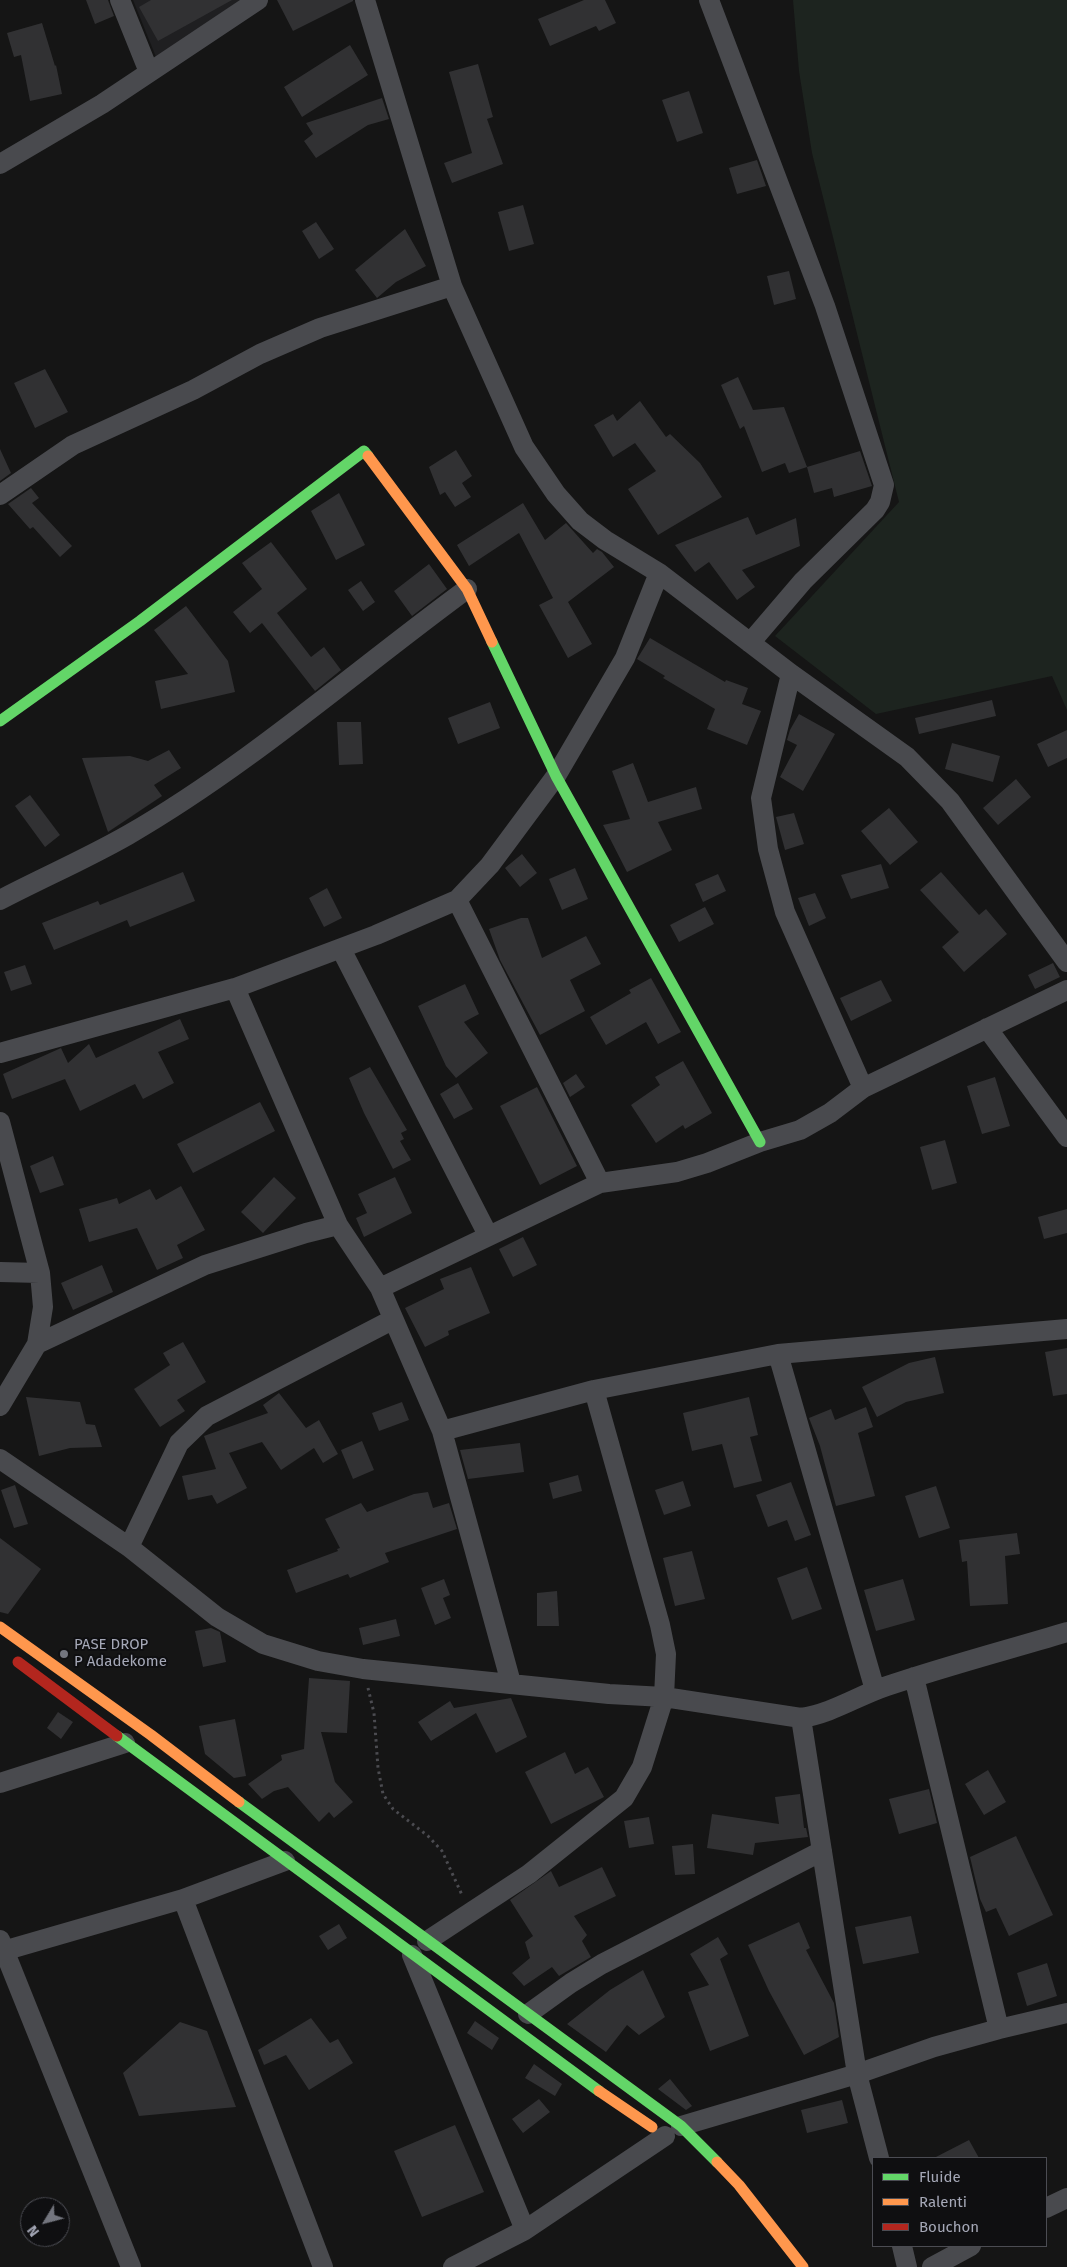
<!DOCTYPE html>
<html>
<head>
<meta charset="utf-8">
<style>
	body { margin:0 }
	#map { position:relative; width:1067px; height:2267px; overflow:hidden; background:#151515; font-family:"Fira Sans",sans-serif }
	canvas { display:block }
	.legend { position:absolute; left:872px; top:2157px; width:175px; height:90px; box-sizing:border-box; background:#0f0f11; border:1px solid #4b4c53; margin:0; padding:6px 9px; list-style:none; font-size:15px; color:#a5a8b7 }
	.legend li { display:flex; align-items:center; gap:10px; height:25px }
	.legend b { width:25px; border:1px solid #4b4c53 }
	.north { position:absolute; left:20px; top:2197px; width:50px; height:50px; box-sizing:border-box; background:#0f0f11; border:1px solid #4b4c53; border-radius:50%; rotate:233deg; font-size:14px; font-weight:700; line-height:20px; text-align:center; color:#a5a8b7 }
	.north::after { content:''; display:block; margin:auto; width:18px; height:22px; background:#73757e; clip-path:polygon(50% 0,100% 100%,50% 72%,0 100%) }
</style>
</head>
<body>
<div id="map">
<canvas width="1067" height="2267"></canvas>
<ul class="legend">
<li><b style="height:6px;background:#63d668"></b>Fluide</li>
<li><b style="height:6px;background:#ff974d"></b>Ralenti</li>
<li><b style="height:6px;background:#b3261e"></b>Bouchon</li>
</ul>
<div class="north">N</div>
</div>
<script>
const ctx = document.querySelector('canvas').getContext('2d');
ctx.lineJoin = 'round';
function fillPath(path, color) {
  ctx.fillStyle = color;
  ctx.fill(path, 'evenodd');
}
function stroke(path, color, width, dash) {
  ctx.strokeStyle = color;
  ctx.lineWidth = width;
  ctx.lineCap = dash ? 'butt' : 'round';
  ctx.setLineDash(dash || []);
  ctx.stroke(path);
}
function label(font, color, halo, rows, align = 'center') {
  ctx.font = font + ' "Fira Sans",sans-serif';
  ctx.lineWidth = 4;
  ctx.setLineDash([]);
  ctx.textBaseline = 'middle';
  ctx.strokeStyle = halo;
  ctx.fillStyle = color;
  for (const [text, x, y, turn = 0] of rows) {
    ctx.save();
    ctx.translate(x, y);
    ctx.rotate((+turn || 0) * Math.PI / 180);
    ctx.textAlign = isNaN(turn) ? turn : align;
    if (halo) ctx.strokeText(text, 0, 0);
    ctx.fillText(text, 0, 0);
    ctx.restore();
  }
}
fillPath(new Path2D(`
	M 133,0 L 248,0 L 156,57 Z`), '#1f1f21');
fillPath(new Path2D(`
	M 793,0 L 1067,0 L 1067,710 L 1052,676 L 876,714 L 775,636 L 899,502 L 812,153 L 799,71 Z`), '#1d241f');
fillPath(new Path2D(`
	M 86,0 L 108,0 L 114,16 L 95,24 Z
	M 151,0 L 232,0 L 158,41 L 139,7 Z
	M 277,0 L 353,0 L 353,1 L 293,31 Z
	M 584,0 L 605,0 L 616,23 L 599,31 L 596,26 L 550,46 L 538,19 Z
	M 42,23 L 55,66 L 56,65 L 62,94 L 30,101 L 21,55 L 14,57 L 7,33 Z
	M 350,45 L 368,75 L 302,117 L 284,87 Z
	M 478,64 L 493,117 L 487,119 L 503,164 L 452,183 L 444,163 L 472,153 L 449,72 Z
	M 689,91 L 703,133 L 677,142 L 662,100 Z
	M 382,98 L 389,119 L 368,125 L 316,158 L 304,141 L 313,134 L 306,123 Z
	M 757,160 L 766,186 L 737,194 L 729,168 Z
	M 523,205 L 534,244 L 509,251 L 498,212 Z
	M 316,222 L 334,249 L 319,259 L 302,231 Z
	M 405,229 L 426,266 L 396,282 L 377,298 L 355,270 Z
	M 789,271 L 796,299 L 774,305 L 767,276 Z
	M 45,369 L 68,412 L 35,428 L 14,383 Z
	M 738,377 L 753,410 L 784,407 L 807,467 L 789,473 L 785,463 L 762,472 L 744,426 L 740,429 L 721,385 Z
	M 640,401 L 666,437 L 670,434 L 700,463 L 722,497 L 658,535 L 628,489 L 656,471 L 635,443 L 613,457 L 594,425 L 613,414 L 617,421 Z
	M 0,449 L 11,473 L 0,481 Z
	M 456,450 L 472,476 L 462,483 L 471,497 L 455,507 L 445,492 L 440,495 L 429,467 Z
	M 860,451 L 872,486 L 834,497 L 832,488 L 814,493 L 807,467 Z
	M 31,488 L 39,498 L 32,503 L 72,546 L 60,557 L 33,527 L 30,529 L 8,504 Z
	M 339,493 L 365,545 L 336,560 L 311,511 Z
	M 523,503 L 545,540 L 566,523 L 593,553 L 597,549 L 602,552 L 614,567 L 568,602 L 592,644 L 568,658 L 539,605 L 553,598 L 519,533 L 469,566 L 457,545 Z
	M 748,517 L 756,535 L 796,518 L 800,546 L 742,570 L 755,587 L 737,600 L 709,562 L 695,572 L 675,545 Z
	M 271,542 L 307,589 L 277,613 L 311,657 L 324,647 L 341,670 L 315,691 L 262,623 L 250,633 L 233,612 L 262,589 L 242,563 Z
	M 429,564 L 447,589 L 412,616 L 394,591 Z
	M 361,581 L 375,602 L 363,611 L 348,590 Z
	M 186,606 L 228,661 L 235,692 L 161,709 L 155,681 L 188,674 L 154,630 Z
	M 650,638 L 725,682 L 726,680 L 748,688 L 742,704 L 761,711 L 747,745 L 707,729 L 715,709 L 663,678 L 665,676 L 637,659 Z
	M 992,700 L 996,716 L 919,734 L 915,718 Z
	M 490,702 L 500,728 L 458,744 L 448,718 Z
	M 799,714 L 835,734 L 803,791 L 780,777 L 797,745 L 787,740 L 790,730 Z
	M 337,722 L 361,722 L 363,764 L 339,765 Z
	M 1067,730 L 1067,758 L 1048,767 L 1037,744 Z
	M 952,743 L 1000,756 L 993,782 L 945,769 Z
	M 169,750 L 181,768 L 154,785 L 162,796 L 108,832 L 82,758 L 130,756 L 148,761 Z
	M 633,763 L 648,802 L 696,787 L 702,809 L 658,822 L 672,850 L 627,872 L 603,825 L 630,819 L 612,771 Z
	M 1016,779 L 1031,797 L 998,825 L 983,808 Z
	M 30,795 L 60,835 L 45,847 L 15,806 Z
	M 889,808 L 918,842 L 890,865 L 861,831 Z
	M 794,813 L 804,844 L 785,850 L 776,817 Z
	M 522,854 L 537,873 L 520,887 L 505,868 Z
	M 881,864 L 889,888 L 851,899 L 841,875 Z
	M 575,868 L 588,899 L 562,910 L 549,879 Z
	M 183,872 L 195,901 L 130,927 L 127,920 L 54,950 L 42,923 L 98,901 L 100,905 Z
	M 941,872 L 979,915 L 986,909 L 1007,934 L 964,972 L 942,947 L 959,932 L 920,890 Z
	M 718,874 L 726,891 L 703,902 L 695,884 Z
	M 327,888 L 342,918 L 324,927 L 309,898 Z
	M 815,893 L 826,918 L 809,926 L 798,898 Z
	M 705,907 L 714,924 L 679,942 L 670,925 Z
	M 521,918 L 528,918 L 542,958 L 586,936 L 601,964 L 570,980 L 585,1011 L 540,1035 L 500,960 L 489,929 Z
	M 1053,963 L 1060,977 L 1035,989 L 1028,975 Z
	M 25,965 L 32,984 L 11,991 L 4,972 Z
	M 651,978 L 681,1032 L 658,1044 L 646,1022 L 606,1045 L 590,1017 L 631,993 L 629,990 Z
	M 881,980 L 892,1001 L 851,1021 L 840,998 Z
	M 465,984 L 479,1014 L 464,1022 L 488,1053 L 456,1078 L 446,1066 L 418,1006 Z
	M 180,1019 L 189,1039 L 158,1052 L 174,1083 L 143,1099 L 135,1084 L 80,1111 L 65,1079 L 12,1099 L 3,1074 L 61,1048 L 68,1063 L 89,1044 L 96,1058 Z
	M 683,1061 L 712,1113 L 685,1129 L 683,1125 L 656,1143 L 631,1105 L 660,1085 L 655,1077 Z
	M 370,1067 L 407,1130 L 401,1133 L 404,1139 L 400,1141 L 411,1160 L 393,1169 L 364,1113 L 349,1078 Z
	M 576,1074 L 585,1087 L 570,1097 L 563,1083 Z
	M 995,1077 L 1010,1126 L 982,1134 L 967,1086 Z
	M 458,1083 L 473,1109 L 454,1119 L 440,1094 Z
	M 537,1087 L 577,1166 L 540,1185 L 500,1106 Z
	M 260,1102 L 275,1131 L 193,1173 L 177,1144 Z
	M 945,1140 L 957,1183 L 932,1190 L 920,1147 Z
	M 53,1156 L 64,1185 L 40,1193 L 30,1166 Z
	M 274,1177 L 296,1198 L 263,1233 L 241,1212 Z
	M 395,1177 L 412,1213 L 364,1237 L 356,1218 L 367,1213 L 358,1194 Z
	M 181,1186 L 205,1230 L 177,1245 L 183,1258 L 157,1270 L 137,1228 L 89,1242 L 79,1209 L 117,1198 L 119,1204 L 150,1189 L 156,1200 Z
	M 1067,1209 L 1067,1233 L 1044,1239 L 1038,1217 Z
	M 523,1237 L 537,1265 L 513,1277 L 499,1249 Z
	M 102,1265 L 113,1292 L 73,1310 L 61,1283 Z
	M 471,1267 L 490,1313 L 448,1331 L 449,1335 L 425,1347 L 405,1308 L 444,1289 L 440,1279 Z
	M 183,1342 L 206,1382 L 177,1400 L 185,1411 L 160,1427 L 134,1389 L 170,1365 L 163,1353 Z
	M 1067,1348 L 1067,1394 L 1053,1396 L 1045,1352 Z
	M 935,1357 L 944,1393 L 906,1402 L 877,1417 L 862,1387 L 909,1363 Z
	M 279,1393 L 306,1428 L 319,1420 L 338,1454 L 323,1463 L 314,1448 L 281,1470 L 262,1442 L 229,1453 L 247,1488 L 217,1504 L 212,1495 L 188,1500 L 182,1476 L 216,1469 L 204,1436 L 268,1413 L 263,1405 Z
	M 26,1397 L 80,1402 L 86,1424 L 95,1425 L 102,1447 L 70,1448 L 39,1456 Z
	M 749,1397 L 758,1435 L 750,1437 L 762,1481 L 734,1488 L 722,1444 L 692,1451 L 683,1413 Z
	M 402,1402 L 409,1420 L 379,1431 L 372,1413 Z
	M 866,1407 L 873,1427 L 858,1433 L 875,1496 L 836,1506 L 820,1446 L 809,1418 L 831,1409 L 835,1420 Z
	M 362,1441 L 374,1470 L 353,1479 L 341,1450 Z
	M 520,1443 L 524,1472 L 468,1479 L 460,1450 Z
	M 578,1475 L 582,1491 L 553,1499 L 549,1483 Z
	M 683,1481 L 691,1506 L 664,1515 L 655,1490 Z
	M 791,1482 L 811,1535 L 795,1541 L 787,1520 L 768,1527 L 756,1495 Z
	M 15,1485 L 28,1524 L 14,1528 L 1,1490 Z
	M 936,1486 L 950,1528 L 919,1538 L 905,1496 Z
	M 428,1492 L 433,1508 L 449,1503 L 457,1529 L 385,1553 L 389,1562 L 350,1578 L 348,1574 L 296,1593 L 287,1570 L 338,1551 L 337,1549 L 340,1548 L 325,1519 L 361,1503 L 367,1512 L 414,1494 Z
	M 1017,1533 L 1020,1554 L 1005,1556 L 1008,1604 L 970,1606 L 967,1561 L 962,1562 L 959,1540 Z
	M 0,1538 L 41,1569 L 8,1614 L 0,1612 Z
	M 692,1551 L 705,1599 L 675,1606 L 663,1558 Z
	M 807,1567 L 822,1609 L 792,1620 L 777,1578 Z
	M 444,1579 L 450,1595 L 443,1598 L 451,1618 L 435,1625 L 421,1588 Z
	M 903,1579 L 915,1620 L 876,1631 L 864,1590 Z
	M 557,1591 L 559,1626 L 537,1626 L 537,1593 Z
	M 396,1619 L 400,1636 L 363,1645 L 359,1628 Z
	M 211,1628 L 220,1632 L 226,1662 L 203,1667 L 195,1631 Z
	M 309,1678 L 350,1681 L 347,1733 L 321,1732 L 335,1782 L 353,1802 L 334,1818 L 329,1812 L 319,1822 L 288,1787 L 274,1791 L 262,1799 L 248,1784 L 282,1760 L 281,1755 L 304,1749 Z
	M 511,1698 L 527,1737 L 496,1753 L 476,1713 L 431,1741 L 418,1722 L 450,1701 L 454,1708 Z
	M 58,1712 L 73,1722 L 61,1739 L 47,1728 Z
	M 235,1719 L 246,1776 L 234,1778 L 205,1754 L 199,1726 Z
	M 565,1752 L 575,1774 L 588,1767 L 604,1797 L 551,1824 L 525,1772 Z
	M 988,1770 L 1006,1802 L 984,1815 L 965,1784 Z
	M 929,1789 L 937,1823 L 899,1834 L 889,1799 Z
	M 800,1794 L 804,1828 L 806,1828 L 808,1837 L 755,1843 L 753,1855 L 707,1848 L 712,1814 L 779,1824 L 775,1797 Z
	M 649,1817 L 654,1844 L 629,1848 L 624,1821 Z
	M 1016,1836 L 1053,1915 L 1009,1936 L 996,1908 L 986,1912 L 980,1899 L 970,1857 Z
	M 693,1844 L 695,1874 L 675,1875 L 672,1846 Z
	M 602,1867 L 616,1896 L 574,1916 L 587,1935 L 582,1941 L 591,1957 L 559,1976 L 552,1967 L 524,1986 L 512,1973 L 530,1958 L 525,1942 L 533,1936 L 510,1900 L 551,1871 L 559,1887 Z
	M 911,1916 L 919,1953 L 863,1964 L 855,1927 Z
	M 799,1922 L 810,1948 L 806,1950 L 834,2003 L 839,2037 L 804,2055 L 769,1991 L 748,1945 Z
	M 339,1924 L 347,1938 L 328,1950 L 319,1936 Z
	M 718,1937 L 728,1954 L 720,1959 L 749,2036 L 710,2051 L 688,1992 L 709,1985 L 690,1954 Z
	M 1047,1963 L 1057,1996 L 1027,2006 L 1017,1973 Z
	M 643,1970 L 665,2017 L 639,2035 L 627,2025 L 606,2052 L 567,2024 L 610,1990 Z
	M 311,2018 L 330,2043 L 338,2039 L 353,2063 L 309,2090 L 286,2055 L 264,2065 L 258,2050 Z
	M 475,2021 L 499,2038 L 492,2050 L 467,2033 Z
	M 180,2022 L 207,2031 L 236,2107 L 139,2116 L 123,2073 Z
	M 534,2064 L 562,2084 L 555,2096 L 525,2078 Z
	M 670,2079 L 692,2106 L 686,2110 L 658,2089 Z
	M 539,2099 L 550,2112 L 523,2133 L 512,2119 Z
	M 842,2100 L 848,2123 L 807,2133 L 801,2110 Z
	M 455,2125 L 484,2192 L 422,2217 L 394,2151 Z
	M 969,2140 L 979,2158 L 934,2158 Z`), '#313133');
stroke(new Path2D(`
	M 368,1688 L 374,1713 L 378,1768 L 383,1794 L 393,1809 L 428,1836 L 442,1851 L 462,1895`), '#4b4b50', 3, [2.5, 4]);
stroke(new Path2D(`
	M 120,0 L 149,72
	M 365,0 L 452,286 L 524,447 L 556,494 L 580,521 L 605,540 L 659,573 L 791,674 L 907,757 L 950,801 L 1067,962
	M 709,0 L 825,306 L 884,485 L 880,502 L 875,510 L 803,581 L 750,643
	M 0,164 L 102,104 L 258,0
	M 0,495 L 73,445 L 193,390 L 260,354 L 320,328 L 452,286
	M 791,674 L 761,798 L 768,849 L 785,912 L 863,1088
	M 0,900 C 42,878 86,859 128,835 C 249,765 355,671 467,589
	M 457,900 L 600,1183
	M 341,949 L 488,1235
	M 235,988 L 338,1225 L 380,1288 L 442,1431 L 511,1683
	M 987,1028 L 1067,1137
	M 0,1053 L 235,988 L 376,935 L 457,900 L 490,865 L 556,776 L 625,658 L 659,573
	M 0,1122 L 40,1273 L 43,1307 L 37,1344 L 0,1406
	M 0,1272 L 40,1273
	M 380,1288 L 600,1183 L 677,1172 L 707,1163 L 760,1142 L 800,1130 L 830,1113 L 863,1088 L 1067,990
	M 37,1344 L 205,1265 L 306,1233 L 338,1225
	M 778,1354 L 875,1690
	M 442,1431 L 594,1390 L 778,1354 L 1067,1329
	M 0,1459 L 129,1547 L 217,1617 L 263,1644 L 318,1661 L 363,1669 L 609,1694 L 664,1697 L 801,1718 C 833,1713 857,1696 887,1686 C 946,1666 1007,1650 1067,1632
	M 129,1547 L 179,1443 L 207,1416 L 392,1320
	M 914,1677 L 999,2029
	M 801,1718 L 857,2074 L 879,2158
	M 0,1783 L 125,1743
	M 183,1899 L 323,2267
	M 0,1940 L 131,2267
	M 427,1941 L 529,1874 L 624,1798 L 642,1767 L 664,1697 L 666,1654 L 660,1625 L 594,1390
	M 0,1952 L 183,1899 L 285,1861
	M 412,1955 L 525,2230
	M 528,2014 L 571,1983 L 602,1964 L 822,1851
	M 681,2126 L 857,2074 L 934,2047 L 999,2029 L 1067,2013
	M 1046,2208 L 1067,2198
	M 902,2246 L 907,2267
	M 453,2267 L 525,2230 L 665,2136
	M 932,2267 L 971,2246`), '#494a4e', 20);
stroke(new Path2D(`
	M 492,642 L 556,776 L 760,1142
	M 0,721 L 140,621 L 364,451 L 368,456
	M 117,1736 L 599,2091
	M 239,1802 L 681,2126 L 717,2162`), '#63d668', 11);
stroke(new Path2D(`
	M 368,456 L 467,589 L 492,642
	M 0,1627 L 151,1735 L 239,1802
	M 599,2091 L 652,2127
	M 717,2162 L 739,2185 L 803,2267`), '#ff974d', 11);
stroke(new Path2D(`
	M 18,1662 L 117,1736`), '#b3261e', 11);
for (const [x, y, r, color] of [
	[64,1654,5,"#73757e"]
]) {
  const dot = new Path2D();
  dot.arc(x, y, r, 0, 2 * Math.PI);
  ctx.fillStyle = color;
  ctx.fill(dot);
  stroke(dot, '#0f0f11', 2);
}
label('15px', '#a5a8b7', '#0f0f11', [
	["PASE DROP",74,1645],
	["P Adadekome",74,1662]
], 'left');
</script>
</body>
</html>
